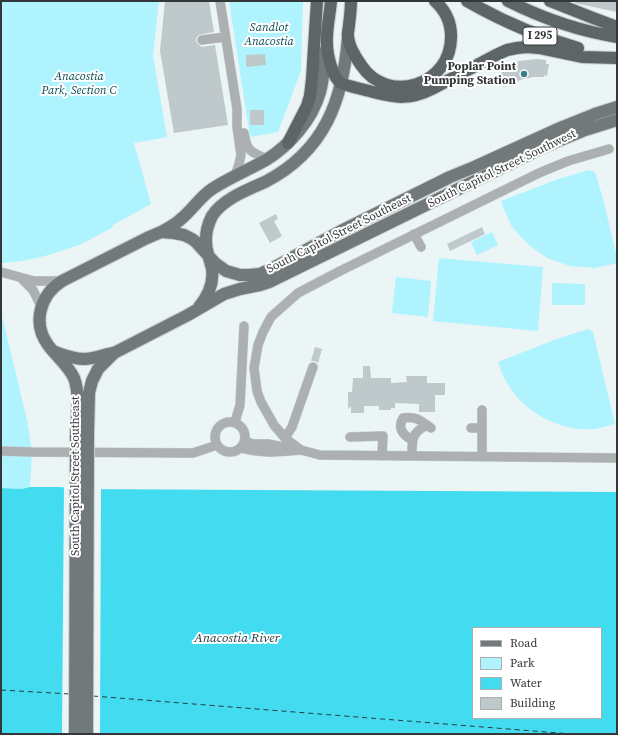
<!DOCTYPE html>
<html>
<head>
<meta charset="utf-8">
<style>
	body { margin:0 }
	#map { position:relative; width:618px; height:735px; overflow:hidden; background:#ebf5f6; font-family:"Source Serif 4",serif }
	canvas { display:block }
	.frame { position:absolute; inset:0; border:2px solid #333738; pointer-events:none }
	.legend { position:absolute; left:472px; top:627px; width:130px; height:92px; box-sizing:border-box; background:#fff; border:1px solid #adafaf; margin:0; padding:5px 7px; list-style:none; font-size:12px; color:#333738 }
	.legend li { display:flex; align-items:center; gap:8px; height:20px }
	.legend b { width:20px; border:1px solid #adafaf }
</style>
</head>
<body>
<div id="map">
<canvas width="618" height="735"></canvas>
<div class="frame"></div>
<ul class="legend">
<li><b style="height:5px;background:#71797a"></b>Road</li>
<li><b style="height:11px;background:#aef3fe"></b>Park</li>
<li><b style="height:11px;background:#43dbf0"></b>Water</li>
<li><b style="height:11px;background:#bfc8ca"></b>Building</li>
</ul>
</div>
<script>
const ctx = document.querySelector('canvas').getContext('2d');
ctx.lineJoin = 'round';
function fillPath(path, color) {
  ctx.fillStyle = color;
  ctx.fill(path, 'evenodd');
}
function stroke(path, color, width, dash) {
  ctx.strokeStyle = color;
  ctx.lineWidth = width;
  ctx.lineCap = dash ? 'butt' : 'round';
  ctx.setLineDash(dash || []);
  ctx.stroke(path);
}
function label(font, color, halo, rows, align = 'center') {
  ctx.font = font + ' "Source Serif 4",serif';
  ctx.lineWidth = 4;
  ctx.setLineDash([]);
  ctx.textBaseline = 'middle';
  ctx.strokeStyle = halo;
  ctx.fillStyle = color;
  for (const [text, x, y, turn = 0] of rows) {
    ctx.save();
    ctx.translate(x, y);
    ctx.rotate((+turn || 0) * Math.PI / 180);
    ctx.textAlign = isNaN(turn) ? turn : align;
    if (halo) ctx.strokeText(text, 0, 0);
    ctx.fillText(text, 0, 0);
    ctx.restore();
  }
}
fillPath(new Path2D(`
	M 1,1 L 159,1 L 153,56 L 167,137 L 134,143 L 151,204 L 113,225 L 112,228 C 101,233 90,240 79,245 C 54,254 27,262 1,263 Z
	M 229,1 L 303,1 L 301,71 L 278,132 L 250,137 Z
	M 589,170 L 595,172 L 603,199 L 617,257 L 617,263 L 595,268 L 570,266 L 547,258 L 529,245 L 512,227 L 503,207 L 501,201 L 558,179 Z
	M 492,232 L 498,245 L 477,255 L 471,242 Z
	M 439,258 L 543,267 L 538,331 L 433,321 Z
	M 396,277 L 431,281 L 428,317 L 392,313 Z
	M 552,283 L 585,284 L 585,305 L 552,305 Z
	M 1,312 L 27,420 L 32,452 L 30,487 L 22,489 L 1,488 Z
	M 588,329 L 593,332 L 615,424 C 610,425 605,427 600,428 C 564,435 521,412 505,379 C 502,374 500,368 498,362 L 554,340 Z`), '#aef3fe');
fillPath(new Path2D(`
	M 30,487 L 60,487 L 77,489 L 617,492 L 617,734 L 1,734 L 1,488 L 22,489 ZM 473,628 L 601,628 L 601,718 L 473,718 Z`), '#43dbf0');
fillPath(new Path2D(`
	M 64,485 L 77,487 L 101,487 L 100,734 L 62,734 Z`), '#ebf5f6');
stroke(new Path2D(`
	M 1,690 L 70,694
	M 93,696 L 571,734`), '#243d41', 1, [5, 4]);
fillPath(new Path2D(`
	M 165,1 L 209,1 L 214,32 L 199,35 L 196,38 L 196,41 L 198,44 L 201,46 L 201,47 L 215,45 L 228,125 L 174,133 L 160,51 Z
	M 575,1 L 617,1 L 617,12 L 579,4 L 575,3 Z
	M 265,54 L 266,65 L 246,67 L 246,55 Z
	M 536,59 L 546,60 L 546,64 L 549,64 L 547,76 L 544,75 L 544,77 L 533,77 L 520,80 L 504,87 L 503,86 L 499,85 L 496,83 L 496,77 L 499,74 L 506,70 L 505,68 L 515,64 L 515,62 L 520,61 Z
	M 250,110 L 264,110 L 264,125 L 250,125 Z
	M 276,214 L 278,219 L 274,221 L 282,236 L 270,243 L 259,223 Z
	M 482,227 L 485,234 L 450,251 L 447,244 Z
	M 315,347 L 322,349 L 318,363 L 315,361 L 311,361 Z
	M 363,366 L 370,366 L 371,378 L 391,378 L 391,383 L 407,382 L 406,376 L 427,376 L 427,383 L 445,383 L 445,395 L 435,395 L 435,412 L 419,412 L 419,404 L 395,403 L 395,408 L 391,408 L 391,410 L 379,410 L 379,406 L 364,406 L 364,413 L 351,413 L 351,406 L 348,409 L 348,392 L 352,392 L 353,378 L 363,378 Z`), '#bfc8ca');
const minor = new Path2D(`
	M 220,1 L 237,109 L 237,127 L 241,155 L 239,164 L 235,176
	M 202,40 L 225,37
	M 244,133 C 247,152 251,152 267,159
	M 609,149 L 568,161 L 539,173 L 340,271 L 298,293 L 271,317 L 263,332 L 258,345 L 254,368 L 257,391 L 261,402 L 274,425 L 285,438 L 301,450 L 320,455 L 617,458
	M 414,234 L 421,247
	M 1,272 L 34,281 L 62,281
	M 22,279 L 33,290 L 41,306
	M 482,410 L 482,457
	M215 437a15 15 0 1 1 30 0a15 15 0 1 1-30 0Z
	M 235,422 L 240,405 L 244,326
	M 471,428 L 482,428
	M 350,437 L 383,436 L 382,456
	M 285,438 L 292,427 L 313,367
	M 412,440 C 403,435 397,428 403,418 C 417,416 421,421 431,428
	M 245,441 L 253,444 L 268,444 L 288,448
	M 241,448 C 263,454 279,452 301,450
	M 1,451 L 32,452 L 193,453 L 217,445
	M 412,456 C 412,440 411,433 427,425`);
const major = new Path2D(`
	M 161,232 C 168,228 175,225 181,219 C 192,210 200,197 212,189 C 229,178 248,170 266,160 C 290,145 312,120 320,92 C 324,78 324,63 326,49
	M 199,307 C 208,296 214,283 212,269 C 211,263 209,259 208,254 C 204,241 206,228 212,216 C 223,199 247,190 265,182 C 325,151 343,100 348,37
	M 55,352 C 64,355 74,359 84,359 C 93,359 103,355 113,353
	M 76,433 C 77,417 80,393 74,378 C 68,365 56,356 48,345 C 32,323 40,295 62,281 L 147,238 L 161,232 L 174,233 L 184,235 L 192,239 L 196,242 L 215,263 L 226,271 L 240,275 L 249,275 L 260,274 L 273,268 L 341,231 L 450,177 L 472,168 L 560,128 L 595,114 L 617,107
	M 88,433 L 89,393 L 92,381 L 98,369 L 114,353 L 188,315 L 224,294 L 240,289 L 260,285 L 269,282 L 546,146 L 585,130 L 617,120`);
const highway = new Path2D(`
	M 331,1 C 330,14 326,30 327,44 C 327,54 332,77 341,83 C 347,86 366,90 373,92 C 396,98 410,100 432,89 L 496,55 L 507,50 L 517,48 L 527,47 L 539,48 L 582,57 L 617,58
	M 351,1 C 351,9 350,17 349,25 C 349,29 347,34 348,37 C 349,46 356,58 361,65 C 388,106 452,85 451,36 C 451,22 445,10 435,1
	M 467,1 C 502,21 539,37 578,48
	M 508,1 C 542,18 579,31 617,37
	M 550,1 L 593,18 L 617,27
	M 288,143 L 307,106 L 310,96 L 312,79 L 317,1`);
stroke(minor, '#c6cfd0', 10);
stroke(major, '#c6cfd0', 14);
stroke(highway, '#c6cfd0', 14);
stroke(minor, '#acb0b1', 9);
stroke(major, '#71797a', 12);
stroke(highway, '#5d6567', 12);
const majorBridge = new Path2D(`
	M 75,734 L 76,433
	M 87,734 L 88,433`);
stroke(majorBridge, '#c6cfd0', 14, []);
stroke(majorBridge, '#71797a', 12);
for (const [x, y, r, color] of [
	[524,74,4,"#39808b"]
]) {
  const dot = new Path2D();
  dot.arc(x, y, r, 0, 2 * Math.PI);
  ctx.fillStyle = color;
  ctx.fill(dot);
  stroke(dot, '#fff', 1.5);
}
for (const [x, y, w] of [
	[540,36,34]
]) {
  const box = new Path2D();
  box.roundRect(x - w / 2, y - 9, w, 18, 3);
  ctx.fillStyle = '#fff';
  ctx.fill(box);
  stroke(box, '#333738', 1);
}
label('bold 11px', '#333738', null, [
	["I 295",540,36]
]);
label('italic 12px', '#094c55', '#fff', [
	["Sandlot",269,28],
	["Anacostia",269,42],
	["Anacostia",79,77],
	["Park, Section C",79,91]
]);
label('bold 12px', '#333738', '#fff', [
	["Poplar Point",516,67],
	["Pumping Station",516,81]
], 'right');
label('12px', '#333738', '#fff', [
	["South Capitol Street Southwest",502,169,-26],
	["South Capitol Street Southeast",339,234,-27],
	["South Capitol Street Southeast",76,476,-90]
]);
label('italic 13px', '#243d41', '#fff', [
	["Anacostia River",237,639]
]);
</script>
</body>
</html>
